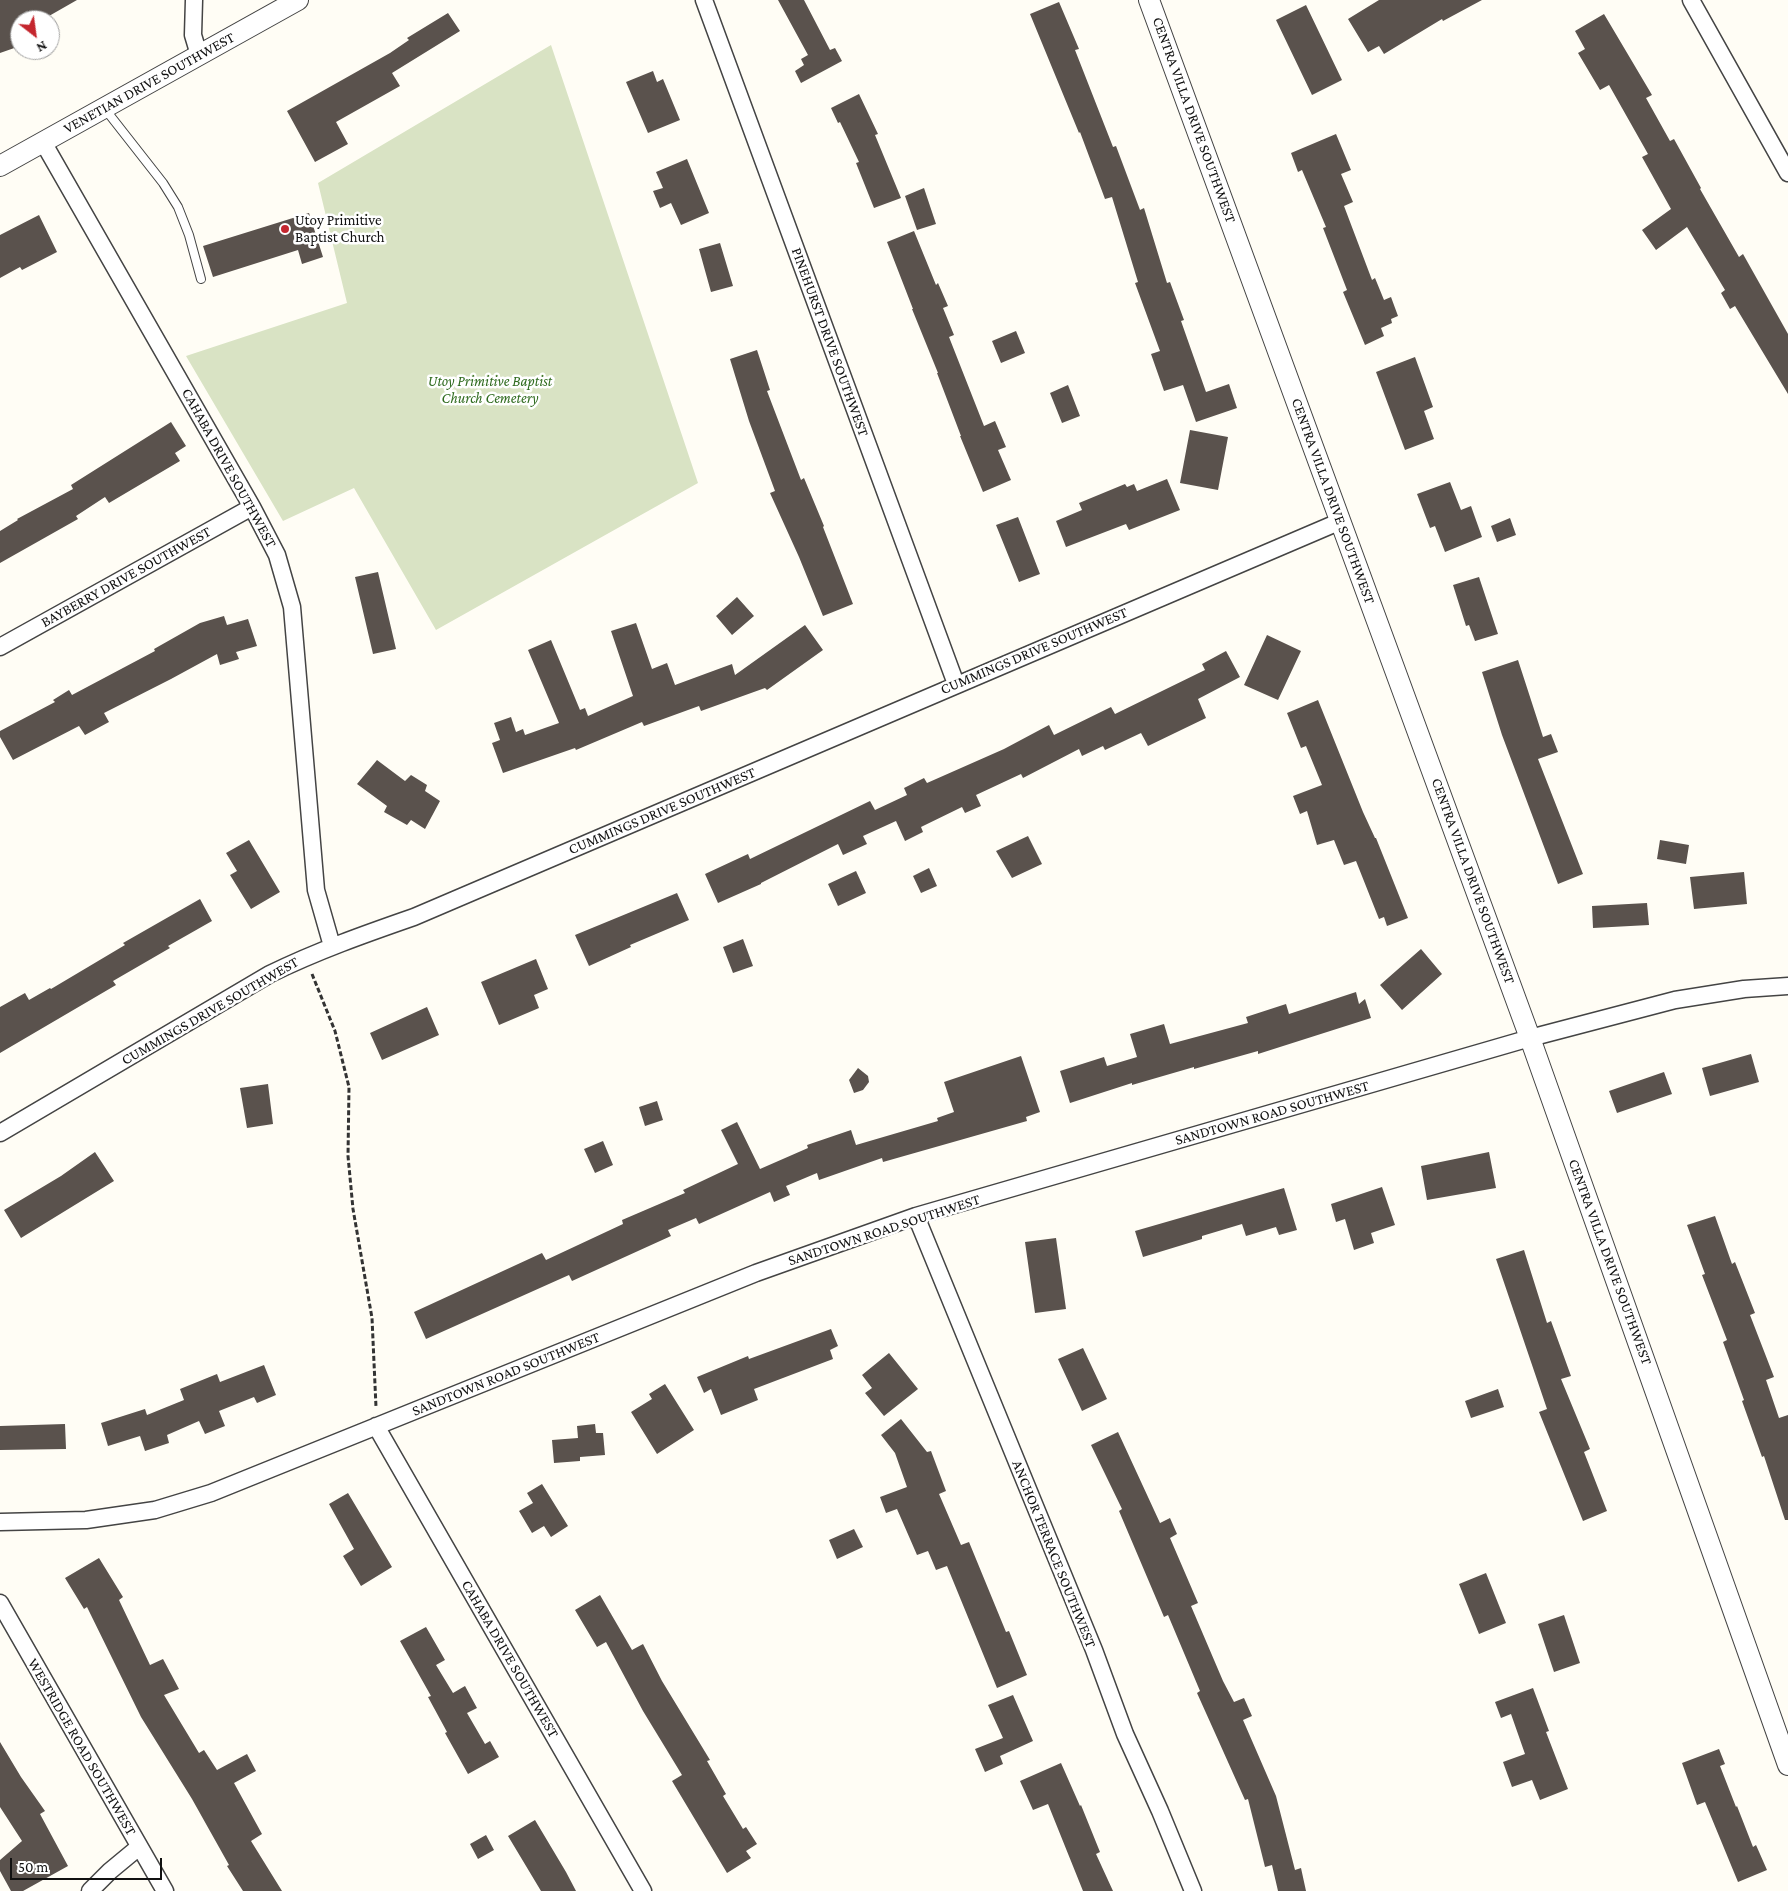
<!DOCTYPE html>
<html>
<head>
<meta charset="utf-8">
<style>
	body { margin:0 }
	#map { position:relative; width:1788px; height:1891px; overflow:hidden; background:#fffdf5; font-family:"Crimson Pro",serif }
	canvas { display:block }
	.north { position:absolute; left:10px; top:10px; width:50px; height:50px; box-sizing:border-box; background:#fff; border:1px solid #a0a0a0; border-radius:50%; rotate:150deg; font-size:14px; font-weight:700; line-height:20px; text-align:center; color:#111 }
	.north::after { content:''; display:block; margin:auto; width:18px; height:22px; background:#c4262e; clip-path:polygon(50% 0,100% 100%,50% 72%,0 100%) }
	.scale { position:absolute; left:10px; top:1858px; width:152px; height:22px; box-sizing:border-box; border:2px solid #111; border-top:0; padding-left:6px; font-size:15px; line-height:18px; white-space:nowrap; color:#111; -webkit-text-stroke:4px #fff; paint-order:stroke }
</style>
</head>
<body>
<div id="map">
<canvas width="1788" height="1891"></canvas>
<div class="north">N</div>
<div class="scale">50 m</div>
</div>
<script>
const ctx = document.querySelector('canvas').getContext('2d');
ctx.lineJoin = 'round';
function fillPath(path, color) {
  ctx.fillStyle = color;
  ctx.fill(path, 'evenodd');
}
function stroke(path, color, width, dash) {
  ctx.strokeStyle = color;
  ctx.lineWidth = width;
  ctx.lineCap = dash ? 'butt' : 'round';
  ctx.setLineDash(dash || []);
  ctx.stroke(path);
}
function label(font, color, halo, rows, align = 'center') {
  ctx.font = font + ' "Crimson Pro",serif';
  ctx.lineWidth = 5;
  ctx.setLineDash([]);
  ctx.textBaseline = 'middle';
  ctx.strokeStyle = halo;
  ctx.fillStyle = color;
  for (const [text, x, y, turn = 0] of rows) {
    ctx.save();
    ctx.translate(x, y);
    ctx.rotate((+turn || 0) * Math.PI / 180);
    ctx.textAlign = isNaN(turn) ? turn : align;
    if (halo) ctx.strokeText(text, 0, 0);
    ctx.fillText(text, 0, 0);
    ctx.restore();
  }
}
fillPath(new Path2D(`
	M 551,45 L 698,483 L 436,630 L 354,488 L 283,521 L 186,356 L 347,303 L 318,183 Z`), '#d9e3c4');
fillPath(new Path2D(`
	M 0,0 L 77,0 L 42,20 L 20,20 L 20,46 L 0,53 Z
	M 778,0 L 804,0 L 830,50 L 835,48 L 842,61 L 801,83 L 795,71 L 804,65 L 801,59 L 808,55 Z
	M 1379,0 L 1482,0 L 1443,21 L 1442,19 L 1384,54 L 1379,46 L 1368,52 L 1348,19 Z
	M 1059,2 L 1079,49 L 1075,50 L 1113,147 L 1116,146 L 1140,210 L 1144,208 L 1167,283 L 1170,282 L 1184,320 L 1181,321 L 1206,392 L 1229,384 L 1237,408 L 1196,422 L 1183,385 L 1164,391 L 1151,354 L 1160,351 L 1135,283 L 1138,282 L 1112,197 L 1105,199 L 1080,132 L 1079,133 L 1030,14 Z
	M 1306,5 L 1342,80 L 1312,95 L 1276,20 Z
	M 448,13 L 460,31 L 392,73 L 400,86 L 336,122 L 348,144 L 315,162 L 287,111 L 390,53 L 409,40 L 407,38 Z
	M 1604,14 L 1652,95 L 1646,98 L 1670,141 L 1674,139 L 1701,188 L 1700,189 L 1739,257 L 1743,254 L 1788,334 L 1788,394 L 1735,306 L 1730,309 L 1721,293 L 1725,290 L 1687,227 L 1656,250 L 1642,230 L 1671,209 L 1642,157 L 1648,154 L 1609,85 L 1600,90 L 1578,53 L 1585,49 L 1575,31 Z
	M 653,71 L 657,82 L 663,79 L 680,120 L 648,133 L 626,82 Z
	M 859,94 L 878,134 L 875,135 L 901,198 L 874,208 L 856,163 L 859,162 L 840,122 L 838,123 L 831,108 Z
	M 1336,134 L 1351,170 L 1341,174 L 1353,202 L 1344,206 L 1372,280 L 1375,278 L 1384,300 L 1391,297 L 1398,316 L 1391,319 L 1392,323 L 1381,328 L 1384,336 L 1365,345 L 1343,292 L 1347,290 L 1323,228 L 1326,227 L 1302,170 L 1298,172 L 1291,153 Z
	M 687,159 L 709,213 L 681,225 L 671,203 L 660,208 L 653,191 L 663,188 L 656,172 Z
	M 924,188 L 936,224 L 917,230 L 905,196 Z
	M 309,213 L 323,257 L 302,264 L 298,250 L 213,277 L 203,246 Z
	M 39,215 L 57,252 L 22,270 L 20,267 L 0,278 L 0,235 Z
	M 914,231 L 936,285 L 938,283 L 948,306 L 943,308 L 954,335 L 949,337 L 984,426 L 995,421 L 1006,447 L 998,450 L 1011,480 L 983,492 L 960,436 L 961,436 L 937,373 L 938,373 L 912,309 L 913,309 L 887,242 Z
	M 720,243 L 733,286 L 711,292 L 699,249 Z
	M 1016,331 L 1025,353 L 1001,363 L 992,341 Z
	M 757,350 L 770,390 L 767,391 L 801,480 L 804,478 L 824,526 L 823,527 L 853,604 L 823,616 L 799,557 L 770,493 L 775,491 L 749,421 L 730,359 Z
	M 1415,357 L 1433,407 L 1424,411 L 1434,439 L 1405,450 L 1376,372 Z
	M 1068,385 L 1080,416 L 1062,423 L 1050,393 Z
	M 171,422 L 186,446 L 175,453 L 180,461 L 109,503 L 105,497 L 76,516 L 78,519 L 0,563 L 0,531 L 18,520 L 17,519 L 73,489 L 71,485 Z
	M 1190,430 L 1228,437 L 1218,490 L 1180,483 Z
	M 1167,479 L 1180,510 L 1129,530 L 1126,524 L 1066,547 L 1056,521 L 1082,510 L 1079,503 L 1125,484 L 1127,487 L 1134,484 L 1137,491 Z
	M 1450,482 L 1461,510 L 1471,506 L 1482,537 L 1445,552 L 1435,526 L 1430,528 L 1417,494 Z
	M 1018,517 L 1040,574 L 1019,582 L 996,525 Z
	M 1510,518 L 1516,535 L 1497,542 L 1491,526 Z
	M 378,572 L 396,649 L 373,654 L 355,577 Z
	M 1479,577 L 1498,634 L 1475,641 L 1469,625 L 1466,626 L 1453,585 Z
	M 737,597 L 754,616 L 732,635 L 716,616 Z
	M 224,616 L 227,625 L 248,619 L 257,646 L 236,652 L 239,659 L 220,665 L 217,654 L 171,679 L 104,713 L 109,722 L 85,735 L 79,726 L 13,760 L 0,737 L 0,731 L 55,702 L 53,700 L 69,690 L 72,695 L 155,651 L 154,649 L 200,623 Z
	M 636,623 L 652,669 L 667,663 L 675,685 L 732,664 L 735,675 L 805,625 L 823,650 L 767,690 L 765,688 L 701,711 L 699,706 L 644,726 L 642,722 L 576,750 L 575,748 L 503,773 L 492,743 L 500,740 L 494,723 L 511,717 L 516,732 L 523,729 L 525,735 L 559,723 L 528,650 L 551,640 L 580,710 L 585,708 L 588,716 L 633,696 L 611,631 Z
	M 1267,635 L 1301,651 L 1278,700 L 1244,685 Z
	M 1226,651 L 1240,677 L 1198,699 L 1206,718 L 1148,746 L 1141,733 L 1105,750 L 1103,746 L 1082,756 L 1079,749 L 1023,778 L 1021,774 L 976,795 L 981,806 L 965,813 L 962,807 L 921,827 L 923,832 L 905,841 L 896,821 L 863,836 L 867,844 L 843,855 L 838,844 L 761,883 L 761,884 L 718,903 L 705,874 L 748,854 L 750,859 L 870,801 L 875,810 L 907,795 L 904,788 L 924,778 L 927,783 L 1004,749 L 1049,725 L 1054,735 L 1111,707 L 1115,714 L 1205,670 L 1202,664 Z
	M 1518,660 L 1543,737 L 1551,734 L 1558,752 L 1538,759 L 1583,874 L 1558,884 L 1502,735 L 1482,672 Z
	M 1318,700 L 1363,812 L 1375,838 L 1376,838 L 1408,918 L 1387,926 L 1384,917 L 1379,919 L 1356,861 L 1344,865 L 1334,840 L 1317,845 L 1307,811 L 1300,814 L 1293,796 L 1322,785 L 1306,746 L 1301,748 L 1287,713 Z
	M 377,760 L 405,781 L 411,775 L 427,785 L 425,791 L 440,801 L 425,829 L 411,820 L 407,825 L 384,812 L 387,806 L 357,784 Z
	M 1028,836 L 1042,864 L 1012,878 L 996,851 Z
	M 249,840 L 280,892 L 251,909 L 230,875 L 237,871 L 226,853 Z
	M 1660,840 L 1689,845 L 1686,864 L 1657,859 Z
	M 929,868 L 937,886 L 921,893 L 913,876 Z
	M 856,871 L 866,893 L 838,906 L 828,884 Z
	M 1744,872 L 1747,904 L 1694,909 L 1690,877 Z
	M 677,893 L 689,920 L 630,945 L 631,947 L 589,966 L 575,935 Z
	M 200,899 L 212,921 L 168,946 L 170,948 L 113,981 L 116,985 L 0,1053 L 0,1007 L 25,993 L 29,1000 L 50,988 L 51,989 L 125,945 L 123,943 Z
	M 1647,903 L 1649,925 L 1593,928 L 1592,906 Z
	M 743,939 L 753,966 L 733,973 L 723,947 Z
	M 1421,949 L 1442,974 L 1402,1010 L 1380,985 Z
	M 536,959 L 548,989 L 534,995 L 539,1008 L 499,1025 L 481,982 Z
	M 1356,992 L 1359,1004 L 1365,999 L 1371,1018 L 1258,1054 L 1258,1051 L 1194,1069 L 1194,1067 L 1132,1085 L 1132,1083 L 1070,1103 L 1060,1071 L 1104,1057 L 1107,1066 L 1137,1057 L 1130,1034 L 1164,1024 L 1170,1044 L 1248,1023 L 1246,1017 L 1286,1004 L 1289,1014 Z
	M 427,1007 L 439,1035 L 382,1060 L 370,1033 Z
	M 1751,1054 L 1759,1082 L 1710,1096 L 1702,1068 Z
	M 1021,1056 L 1040,1112 L 1026,1117 L 1027,1121 L 883,1162 L 882,1158 L 819,1180 L 817,1173 L 786,1186 L 790,1195 L 774,1202 L 770,1192 L 699,1224 L 696,1218 L 668,1230 L 671,1236 L 572,1281 L 569,1275 L 426,1339 L 414,1312 L 542,1253 L 546,1260 L 623,1224 L 622,1220 L 685,1193 L 683,1190 L 738,1164 L 721,1130 L 737,1122 L 760,1169 L 808,1148 L 807,1145 L 851,1130 L 856,1145 L 938,1121 L 937,1118 L 954,1112 L 944,1082 Z
	M 858,1068 L 868,1076 L 869,1082 L 863,1090 L 854,1093 L 849,1080 Z
	M 1664,1072 L 1672,1094 L 1617,1113 L 1609,1091 Z
	M 268,1084 L 273,1124 L 247,1128 L 240,1088 Z
	M 657,1101 L 663,1120 L 645,1126 L 639,1107 Z
	M 603,1141 L 613,1165 L 595,1173 L 584,1149 Z
	M 95,1152 L 114,1181 L 21,1238 L 4,1210 L 61,1176 Z
	M 1489,1152 L 1496,1188 L 1427,1200 L 1421,1166 Z
	M 1382,1187 L 1395,1225 L 1371,1233 L 1374,1243 L 1354,1250 L 1345,1219 L 1336,1222 L 1331,1204 Z
	M 1284,1188 L 1297,1230 L 1279,1235 L 1276,1227 L 1246,1236 L 1242,1224 L 1202,1236 L 1202,1239 L 1143,1257 L 1135,1231 Z
	M 1715,1216 L 1732,1264 L 1735,1262 L 1755,1313 L 1750,1315 L 1774,1377 L 1766,1380 L 1779,1418 L 1788,1415 L 1788,1520 L 1785,1520 L 1764,1456 L 1762,1457 L 1742,1401 L 1744,1400 L 1723,1342 L 1727,1340 L 1702,1275 L 1705,1274 L 1687,1225 Z
	M 1056,1238 L 1066,1309 L 1035,1313 L 1025,1242 Z
	M 1524,1250 L 1547,1323 L 1551,1321 L 1571,1376 L 1561,1379 L 1590,1449 L 1584,1452 L 1607,1511 L 1583,1521 L 1539,1412 L 1547,1409 L 1496,1259 Z
	M 831,1329 L 838,1346 L 830,1350 L 833,1359 L 754,1389 L 758,1400 L 721,1415 L 711,1389 L 704,1393 L 697,1377 L 748,1356 L 749,1359 Z
	M 1083,1348 L 1107,1399 L 1082,1411 L 1058,1359 Z
	M 889,1353 L 918,1389 L 884,1416 L 865,1393 L 872,1388 L 862,1375 Z
	M 264,1365 L 276,1395 L 257,1403 L 254,1397 L 219,1411 L 225,1426 L 205,1434 L 199,1421 L 167,1435 L 169,1443 L 145,1451 L 140,1436 L 108,1446 L 101,1423 L 145,1409 L 147,1415 L 184,1400 L 180,1389 L 217,1374 L 220,1382 Z
	M 665,1384 L 694,1430 L 657,1454 L 631,1412 L 652,1399 L 649,1394 Z
	M 1498,1389 L 1504,1407 L 1471,1418 L 1465,1401 Z
	M 901,1419 L 927,1452 L 931,1451 L 946,1491 L 939,1494 L 961,1545 L 969,1542 L 1006,1632 L 1009,1631 L 1027,1675 L 997,1688 L 947,1566 L 936,1570 L 928,1551 L 917,1555 L 897,1509 L 886,1513 L 880,1497 L 907,1487 L 895,1453 L 881,1435 Z
	M 65,1424 L 66,1449 L 0,1450 L 0,1426 Z
	M 595,1424 L 596,1433 L 603,1433 L 605,1455 L 580,1457 L 580,1461 L 554,1463 L 552,1440 L 578,1438 L 577,1426 Z
	M 1118,1432 L 1160,1523 L 1170,1518 L 1177,1534 L 1170,1538 L 1198,1603 L 1191,1606 L 1223,1681 L 1234,1702 L 1244,1698 L 1252,1716 L 1243,1720 L 1276,1796 L 1295,1870 L 1301,1868 L 1306,1891 L 1278,1891 L 1272,1865 L 1265,1867 L 1248,1799 L 1245,1800 L 1215,1733 L 1197,1693 L 1200,1691 L 1168,1615 L 1164,1617 L 1119,1511 L 1122,1509 L 1091,1445 Z
	M 542,1484 L 568,1526 L 551,1537 L 544,1526 L 532,1533 L 519,1511 L 533,1503 L 527,1493 Z
	M 348,1493 L 392,1567 L 361,1586 L 343,1556 L 354,1549 L 329,1504 Z
	M 854,1529 L 863,1547 L 837,1559 L 829,1540 Z
	M 99,1558 L 123,1597 L 119,1600 L 150,1665 L 163,1659 L 179,1689 L 164,1695 L 199,1753 L 204,1750 L 217,1770 L 247,1754 L 256,1771 L 234,1783 L 262,1834 L 251,1841 L 282,1891 L 243,1891 L 227,1866 L 229,1865 L 192,1799 L 141,1717 L 87,1607 L 84,1609 L 65,1578 Z
	M 1486,1573 L 1506,1623 L 1479,1634 L 1459,1584 Z
	M 600,1595 L 632,1650 L 643,1644 L 662,1681 L 710,1760 L 707,1761 L 726,1794 L 723,1796 L 743,1829 L 746,1827 L 757,1844 L 746,1851 L 751,1858 L 727,1873 L 672,1781 L 682,1775 L 643,1711 L 606,1642 L 597,1647 L 575,1610 Z
	M 1564,1615 L 1580,1663 L 1554,1672 L 1538,1624 Z
	M 426,1627 L 445,1660 L 436,1665 L 453,1693 L 465,1686 L 477,1708 L 467,1713 L 485,1744 L 490,1741 L 499,1757 L 468,1774 L 445,1733 L 447,1732 L 428,1697 L 431,1696 L 400,1641 Z
	M 1533,1688 L 1549,1731 L 1546,1732 L 1568,1789 L 1540,1800 L 1532,1780 L 1512,1787 L 1503,1762 L 1525,1754 L 1511,1714 L 1501,1718 L 1495,1702 Z
	M 1013,1695 L 1033,1741 L 1000,1756 L 1003,1764 L 985,1772 L 975,1749 L 1003,1738 L 988,1705 Z
	M 0,1742 L 21,1777 L 45,1811 L 40,1814 L 68,1866 L 23,1891 L 11,1891 L 0,1871 L 0,1860 L 22,1841 L 0,1807 Z
	M 1719,1749 L 1725,1764 L 1720,1766 L 1736,1807 L 1737,1806 L 1753,1847 L 1756,1845 L 1767,1870 L 1738,1882 L 1705,1802 L 1697,1805 L 1682,1763 Z
	M 1061,1763 L 1080,1806 L 1081,1805 L 1100,1852 L 1096,1854 L 1113,1891 L 1083,1891 L 1048,1804 L 1033,1810 L 1020,1781 Z
	M 535,1820 L 566,1872 L 576,1891 L 541,1891 L 508,1836 Z
	M 486,1835 L 494,1850 L 478,1859 L 470,1844 Z`), '#5a524d');
const service = new Path2D(`
	M 105,109 L 163,183 L 178,207 L 189,235 L 201,279`);
const minor = new Path2D(`
	M 194,0 L 193,35 L 199,55
	M 704,0 L 956,684
	M 1691,0 L 1788,173
	M 43,142 L 252,507 L 277,555 L 292,607 L 316,890 L 332,946
	M 0,647 L 252,507
	M 0,1133 L 270,974 C 317,951 365,934 414,917 L 1341,521
	M 916,1216 L 1094,1650 L 1125,1734 L 1160,1811 L 1193,1891
	M 376,1426 L 643,1891
	M 0,1522 L 86,1520 L 155,1510 L 211,1493 L 756,1273 L 916,1216 L 1530,1038 L 1675,1000 L 1744,989 L 1788,986
	M 0,1603 L 165,1891
	M 90,1891 L 110,1871 L 139,1847`);
const tertiary = new Path2D(`
	M 1149,0 L 1530,1038 L 1788,1765
	M 0,166 L 298,0`);
stroke(service, '#444', 10);
stroke(minor, '#444', 19);
stroke(tertiary, '#444', 22);
stroke(new Path2D(`
	M 312,974 L 335,1031 L 349,1087 L 348,1156 L 353,1209 L 372,1318 L 376,1407`), '#333', 3, [5, 2.5]);
stroke(service, '#fff', 8);
stroke(minor, '#fff', 16);
stroke(tertiary, '#fff', 20);
for (const [x, y, r, color] of [
	[285,229,5,"#c4262e"]
]) {
  const dot = new Path2D();
  dot.arc(x, y, r, 0, 2 * Math.PI);
  ctx.fillStyle = color;
  ctx.fill(dot);
  stroke(dot, '#fff', 2);
}
label('15px', '#111', '#fff', [
	["VENETIAN DRIVE SOUTHWEST",149,83,-29],
	["CENTRA VILLA DRIVE SOUTHWEST",1194,120,70],
	["PINEHURST DRIVE SOUTHWEST",830,342,70],
	["CAHABA DRIVE SOUTHWEST",229,468,61],
	["CENTRA VILLA DRIVE SOUTHWEST",1333,501,70],
	["BAYBERRY DRIVE SOUTHWEST",126,577,-29],
	["CUMMINGS DRIVE SOUTHWEST",1034,651,-23],
	["CUMMINGS DRIVE SOUTHWEST",662,811,-23],
	["CENTRA VILLA DRIVE SOUTHWEST",1473,881,70],
	["CUMMINGS DRIVE SOUTHWEST",210,1011,-30],
	["SANDTOWN ROAD SOUTHWEST",1272,1113,-16],
	["SANDTOWN ROAD SOUTHWEST",884,1230,-18],
	["CENTRA VILLA DRIVE SOUTHWEST",1610,1262,70],
	["SANDTOWN ROAD SOUTHWEST",506,1374,-22],
	["ANCHOR TERRACE SOUTHWEST",1054,1554,68],
	["CAHABA DRIVE SOUTHWEST",510,1659,60],
	["WESTRIDGE ROAD SOUTHWEST",82,1747,60]
]);
label('15px', '#111', '#fff', [
	["Utoy Primitive",295,220],
	["Baptist Church",295,237]
], 'left');
label('italic 15px', '#2f6b1f', '#fff', [
	["Utoy Primitive Baptist",490,381],
	["Church Cemetery",490,398]
]);
</script>
</body>
</html>
